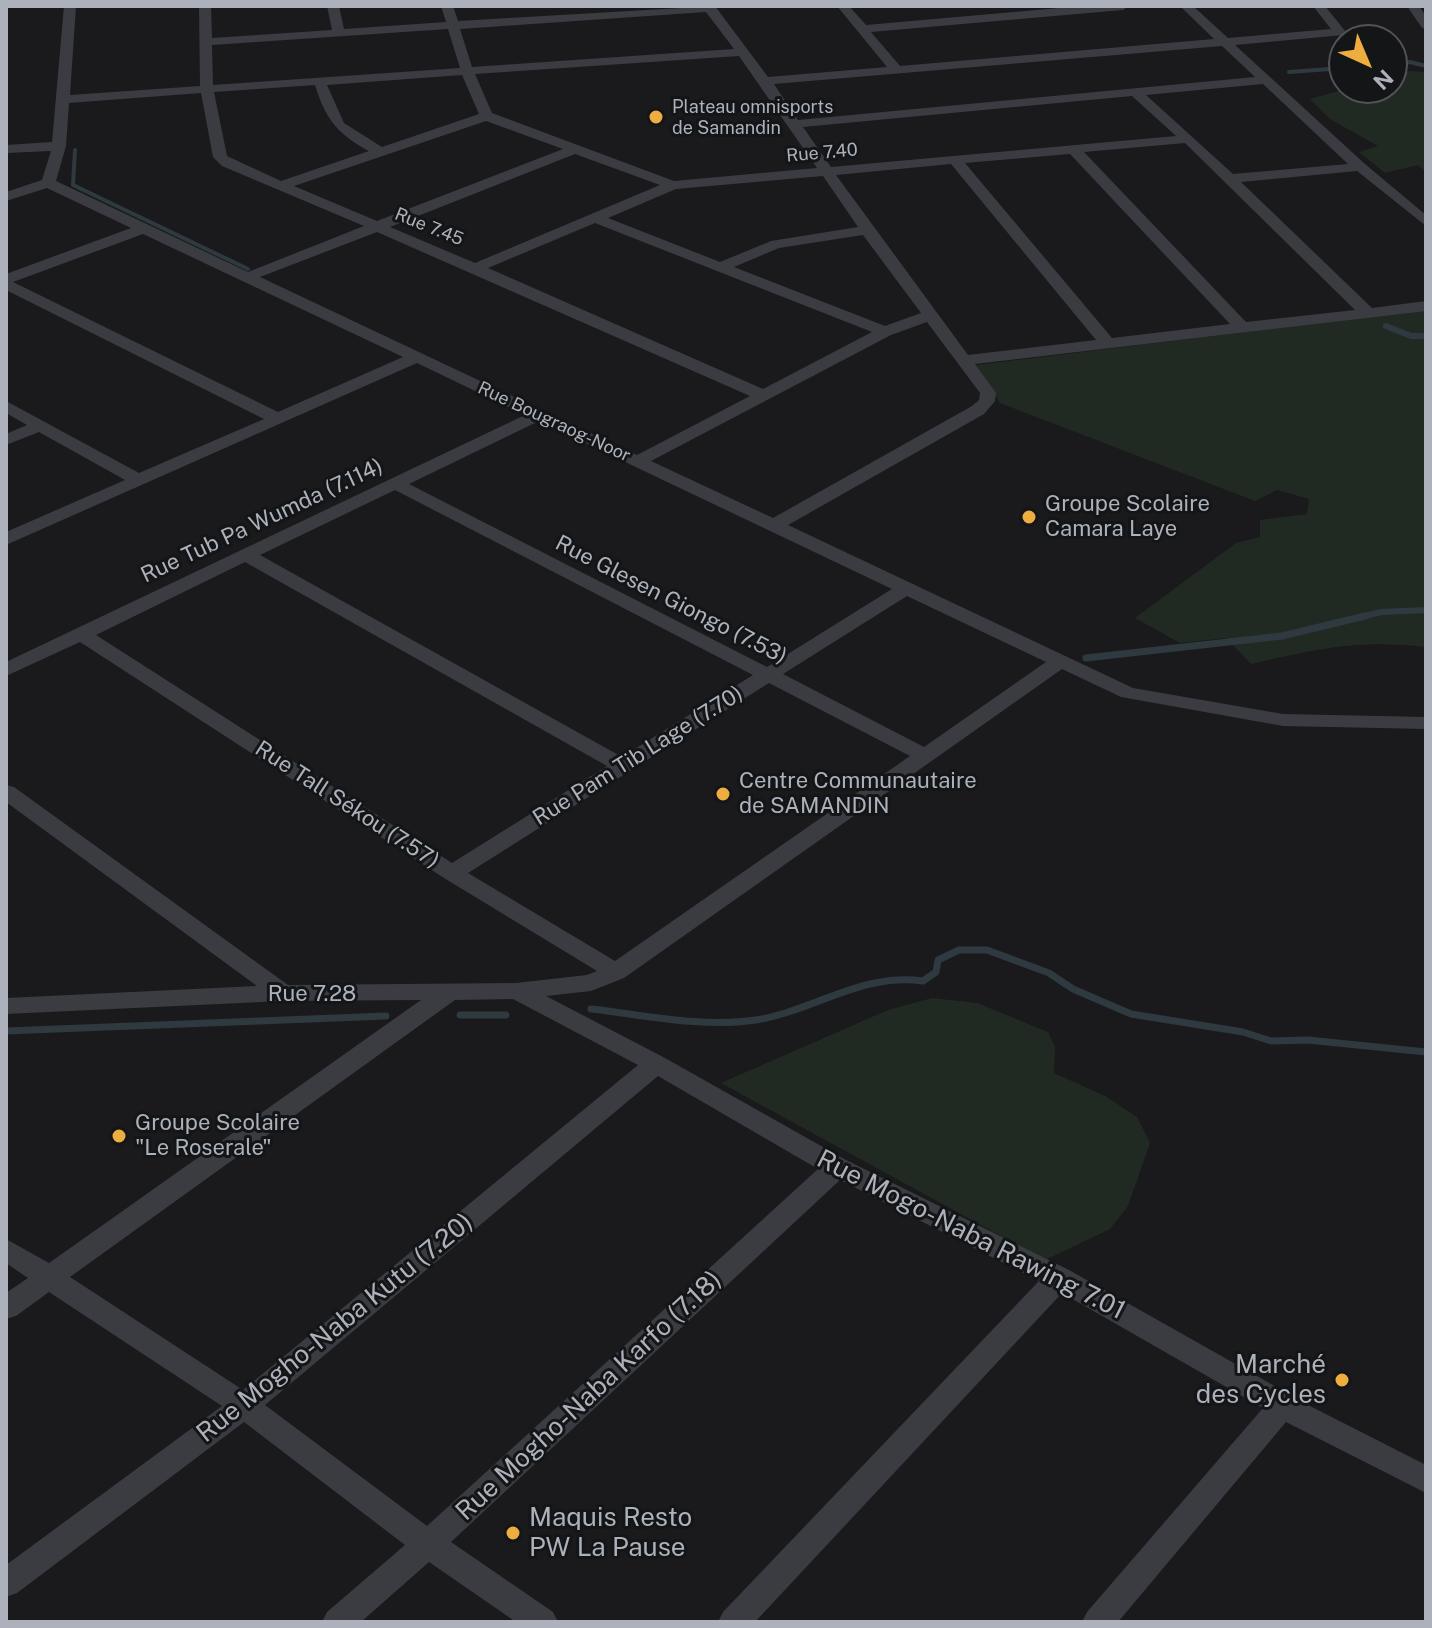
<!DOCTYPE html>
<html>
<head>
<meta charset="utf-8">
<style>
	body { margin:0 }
	#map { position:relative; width:1432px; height:1628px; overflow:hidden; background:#1a1a1c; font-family:"Public Sans",sans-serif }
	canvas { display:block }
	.frame { position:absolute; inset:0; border:8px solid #acb1bb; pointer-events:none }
	.north { position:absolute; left:1328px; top:24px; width:80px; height:80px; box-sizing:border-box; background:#141517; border:2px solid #515359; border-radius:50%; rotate:136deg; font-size:22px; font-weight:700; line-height:32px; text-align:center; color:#acb1bb }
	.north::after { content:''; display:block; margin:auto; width:28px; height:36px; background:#eead3f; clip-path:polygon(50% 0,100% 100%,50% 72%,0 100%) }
</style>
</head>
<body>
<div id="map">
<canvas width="1432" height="1628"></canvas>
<div class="frame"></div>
<div class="north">N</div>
</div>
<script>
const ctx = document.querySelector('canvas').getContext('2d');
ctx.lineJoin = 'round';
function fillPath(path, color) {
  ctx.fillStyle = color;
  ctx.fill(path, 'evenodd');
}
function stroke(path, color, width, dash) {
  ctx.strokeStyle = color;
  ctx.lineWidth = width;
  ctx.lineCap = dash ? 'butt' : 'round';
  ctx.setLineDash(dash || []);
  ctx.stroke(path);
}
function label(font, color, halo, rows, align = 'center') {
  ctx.font = font + ' "Public Sans",sans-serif';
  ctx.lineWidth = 6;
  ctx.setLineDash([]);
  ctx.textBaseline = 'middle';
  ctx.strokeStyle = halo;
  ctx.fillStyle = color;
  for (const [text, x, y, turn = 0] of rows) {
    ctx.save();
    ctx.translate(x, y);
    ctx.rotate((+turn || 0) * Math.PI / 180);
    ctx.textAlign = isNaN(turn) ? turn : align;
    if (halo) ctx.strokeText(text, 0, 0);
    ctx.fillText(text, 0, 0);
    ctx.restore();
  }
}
fillPath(new Path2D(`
	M 1409,71 L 1426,72 L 1426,172 L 1418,165 L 1385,173 L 1359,152 L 1378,146 L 1330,119 L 1310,99 L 1349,88 L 1392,88 L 1392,76 Z
	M 1426,310 L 1426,647 C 1357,639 1317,649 1251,664 L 1226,638 L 1180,643 L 1135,618 L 1236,543 L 1260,537 L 1260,520 L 1307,514 L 1309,499 L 1277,490 L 1255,501 L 1000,403 L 976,365 Z
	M 932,998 L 977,1003 L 1048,1032 L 1055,1047 L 1054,1073 L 1105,1096 L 1137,1117 L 1150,1143 L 1128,1206 L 1110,1229 L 1045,1260 L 721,1083 L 888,1010 Z`), '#212a22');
stroke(new Path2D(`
	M 1392,64 L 1410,62 L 1426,66
	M 1289,72 L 1344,68
	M 75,150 L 73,185 L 248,269`), '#2f3940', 4);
stroke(new Path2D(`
	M 1386,326 L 1411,336 L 1426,336
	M 1357,618 L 1381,612 L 1426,610`), '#2f3940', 6);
stroke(new Path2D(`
	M 1086,658 L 1282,636 L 1365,616
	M 591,1009 C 645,1015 702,1028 756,1020 C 813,1011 863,972 923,981 L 936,972 L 938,960 L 959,950 L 987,950 L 1049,973 L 1073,989 L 1131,1014 L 1243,1032 L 1271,1041 L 1308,1040 L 1426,1052
	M 460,1015 L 506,1015
	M 6,1031 L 386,1016`), '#2f3940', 7);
fillPath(new Path2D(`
	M 64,6 L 76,6 L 70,95 L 200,86 L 199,6 L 211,6 L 212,38 L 332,30 L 327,6 L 339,6 L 344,29 L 446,22 L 441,6 L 453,6 L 458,21 L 715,6 L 768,77 L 887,67 L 837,6 L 849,6 L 866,25 L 1082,6 L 1129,6 L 1123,10 L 871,32 L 900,66 L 1214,39 L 1180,6 L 1193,6 L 1228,38 L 1331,29 L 1313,6 L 1325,6 L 1346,32 L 1344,35 L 1235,45 L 1365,164 L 1426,215 L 1426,226 L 1357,171 L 1241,182 L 1372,308 L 1426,301 L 1426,311 L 975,364 L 996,393 L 995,401 L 984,414 L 788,525 L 1133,688 L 1283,714 L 1426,717 L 1426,729 L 1283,726 L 1121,697 L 1062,669 L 624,978 L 591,991 L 546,996 L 665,1058 L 846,1160 L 1069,1270 L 1310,1406 L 1426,1465 L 1426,1493 L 1286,1422 L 1118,1622 L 1082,1622 L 1087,1612 L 1263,1408 L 1062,1293 L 755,1622 L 718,1622 L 723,1612 L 1039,1281 L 840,1180 L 451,1542 L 553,1612 L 558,1622 L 516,1622 L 429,1562 L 361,1622 L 322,1622 L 327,1612 L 405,1545 L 244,1422 L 17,1593 L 6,1597 L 6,1565 L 222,1406 L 49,1292 L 16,1316 L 6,1319 L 6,1293 L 28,1278 L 6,1263 L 6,1239 L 49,1263 L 421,1000 L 283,1001 L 6,1014 L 6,998 L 257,986 L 6,802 L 6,785 L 14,787 L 288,985 L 516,983 L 587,975 L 597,971 L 444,878 L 80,642 L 6,676 L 6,662 L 525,415 L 417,363 L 6,545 L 6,532 L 125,480 L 39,432 L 6,445 L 6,434 L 27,425 L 6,413 L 6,401 L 139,473 L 264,419 L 6,290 L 6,274 L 131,228 L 47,188 L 6,201 L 6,192 L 42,180 L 51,151 L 6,153 L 6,145 L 52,142 ZM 706,12 L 734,49 L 472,67 L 460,29 ZM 448,29 L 460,68 L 213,85 L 212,45 ZM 1222,46 L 1255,77 L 798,120 L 774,84 ZM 739,56 L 817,168 L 674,181 L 492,113 L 475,74 ZM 462,75 L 479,114 L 382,147 L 344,123 L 327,85 ZM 1263,84 L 1348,164 L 1233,174 L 1146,95 ZM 315,85 C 325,118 338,135 369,151 L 281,181 L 227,156 L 214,92 ZM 201,93 L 213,157 L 222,166 L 364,226 L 248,272 L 56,181 L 66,146 L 69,103 ZM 1132,96 L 1176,136 L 831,167 L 803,127 ZM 486,121 L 563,149 L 377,221 L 294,186 ZM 1185,143 L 1355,310 L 1246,322 L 1084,152 ZM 575,154 L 660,185 L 475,263 L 390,227 ZM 1070,154 L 1230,324 L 1112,338 L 965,163 ZM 951,164 L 1096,340 L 968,355 L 836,175 ZM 823,176 L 858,227 L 771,241 L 720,262 L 608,218 L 676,189 ZM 595,223 L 872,332 L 763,389 L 488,268 ZM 377,232 L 750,396 L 637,455 L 260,277 ZM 143,234 L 403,357 L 278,412 L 13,282 ZM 863,235 L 921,313 L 885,326 L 734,267 L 779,248 ZM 927,322 L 980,393 L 979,400 L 972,406 L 773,518 L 651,461 L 891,335 ZM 539,421 L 892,589 L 767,667 L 409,484 ZM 395,490 L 753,675 L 622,757 L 260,555 ZM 245,562 L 607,766 L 452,863 L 96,635 ZM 907,596 L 1046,662 L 924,747 L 783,674 ZM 769,683 L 910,756 L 615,961 L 468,873 ZM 513,999 L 638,1065 L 243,1390 L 70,1277 L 455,1000 ZM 658,1076 L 818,1169 L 427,1526 L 265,1405 Z
	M 1407,6 L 1419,6 L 1426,16 L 1426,29 L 1422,28 Z`), '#3b3c41');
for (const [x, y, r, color] of [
	[656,117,8,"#eead3f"],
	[1029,517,8,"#eead3f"],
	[723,794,8,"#eead3f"],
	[119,1136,8,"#eead3f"],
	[1342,1380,8,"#eead3f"],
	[513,1533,8,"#eead3f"]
]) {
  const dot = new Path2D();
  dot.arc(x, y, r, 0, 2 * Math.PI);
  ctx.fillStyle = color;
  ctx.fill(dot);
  stroke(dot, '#141517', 3);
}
label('18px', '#acb1bb', '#141517', [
	["Plateau omnisports",672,107],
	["de Samandin",672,128]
], 'left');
label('18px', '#acb1bb', '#141517', [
	["Rue 7.40",822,153,-5],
	["Rue 7.45",429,227,22],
	["Rue Bougraog-Noor",554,422,25]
]);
label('22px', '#acb1bb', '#141517', [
	["Groupe Scolaire",1045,504],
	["Camara Laye",1045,529],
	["Centre Communautaire",739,781],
	["de SAMANDIN",739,806],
	["Groupe Scolaire",135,1123],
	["\"Le Roserale\"",135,1148]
], 'left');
label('22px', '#acb1bb', '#141517', [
	["Rue Tub Pa Wumda (7.114)",262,521,-25],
	["Rue Glesen Giongo (7.53)",671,600,27],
	["Rue Pam Tib Lage (7.70)",638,756,-32],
	["Rue Tall Sékou (7.57)",347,805,33],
	["Rue 7.28",312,994]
]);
label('26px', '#acb1bb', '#141517', [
	["Rue Mogo-Naba Rawing 7.01",971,1235,27],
	["Rue Mogho-Naba Kutu (7.20)",335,1328,-39],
	["Rue Mogho-Naba Karfo (7.18)",589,1396,-43]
]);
label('26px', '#acb1bb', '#141517', [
	["Marché",1326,1365],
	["des Cycles",1326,1395],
	["Maquis Resto",529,1518,"left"],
	["PW La Pause",529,1548,"left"]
], 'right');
</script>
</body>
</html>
